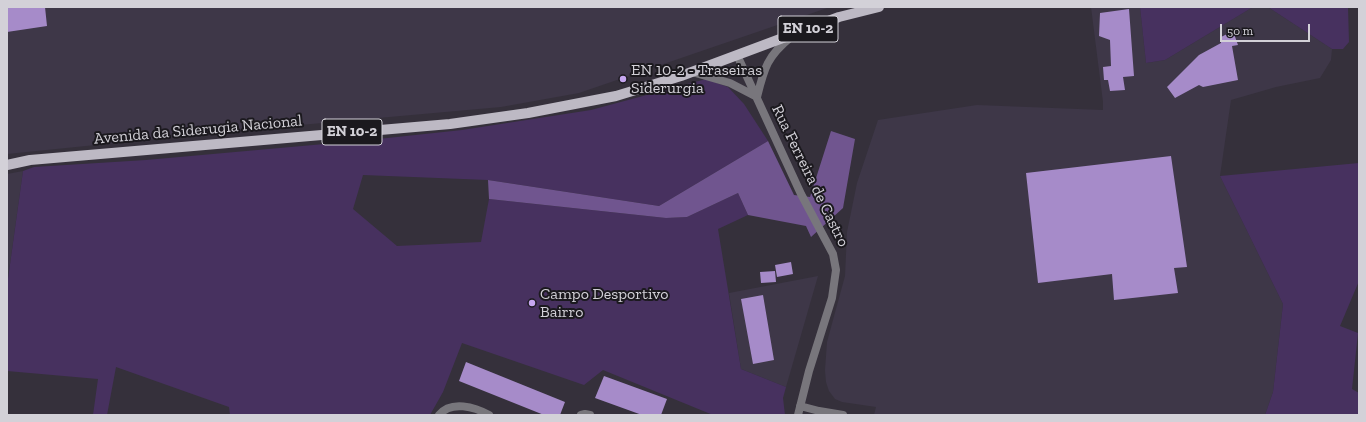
<!DOCTYPE html>
<html>
<head>
<meta charset="utf-8">
<style>
	body { margin:0 }
	#map { position:relative; width:1366px; height:422px; overflow:hidden; background:#35303b; font-family:"Zilla Slab",serif }
	canvas { display:block }
	.frame { position:absolute; inset:0; border:8px solid #d3d1d8; pointer-events:none }
	.scale { position:absolute; left:1220px; top:24px; width:90px; height:18px; box-sizing:border-box; border:2px solid #d3d1d8; border-top:0; padding-left:5px; font-size:12px; line-height:14px; white-space:nowrap; color:#d3d1d8; -webkit-text-stroke:3px #1b191e; paint-order:stroke }
</style>
</head>
<body>
<div id="map">
<canvas width="1366" height="422"></canvas>
<div class="frame"></div>
<div class="scale">50 m</div>
</div>
<script>
const ctx = document.querySelector('canvas').getContext('2d');
ctx.lineJoin = 'round';
function fillPath(path, color) {
  ctx.fillStyle = color;
  ctx.fill(path, 'evenodd');
}
function stroke(path, color, width, dash) {
  ctx.strokeStyle = color;
  ctx.lineWidth = width;
  ctx.lineCap = dash ? 'butt' : 'round';
  ctx.setLineDash(dash || []);
  ctx.stroke(path);
}
function label(font, color, halo, rows, align = 'center') {
  ctx.font = font + ' "Zilla Slab",serif';
  ctx.lineWidth = 4;
  ctx.setLineDash([]);
  ctx.textBaseline = 'middle';
  ctx.strokeStyle = halo;
  ctx.fillStyle = color;
  for (const [text, x, y, turn = 0] of rows) {
    ctx.save();
    ctx.translate(x, y);
    ctx.rotate((+turn || 0) * Math.PI / 180);
    ctx.textAlign = isNaN(turn) ? turn : align;
    if (halo) ctx.strokeText(text, 0, 0);
    ctx.fillText(text, 0, 0);
    ctx.restore();
  }
}
fillPath(new Path2D(`
	M 7,7 L 830,7 L 579,93 L 501,107 L 233,131 L 7,154 Z
	M 1091,7 L 1140,7 L 1146,63 L 1165,60 L 1253,7 L 1268,7 L 1332,49 L 1331,60 L 1320,78 L 1276,87 L 1231,100 L 1220,176 L 1283,304 L 1273,392 L 1265,415 L 874,415 L 876,407 L 842,402 L 835,399 L 829,391 L 826,382 L 825,370 L 827,342 L 845,276 L 847,232 L 857,183 L 878,120 L 977,105 L 1103,110 L 1103,102 Z
	M 23,171 L 8,278 L 7,286 L 7,174 Z
	M 818,276 L 786,387 L 741,369 L 729,293 Z`), '#3e3748');
fillPath(new Path2D(`
	M 1140,7 L 1253,7 L 1165,60 L 1146,63 Z
	M 1268,7 L 1348,7 L 1349,42 L 1343,49 L 1332,49 Z
	M 706,79 L 728,87 L 744,104 L 768,141 L 659,206 L 488,180 L 363,175 L 353,209 L 397,246 L 481,242 L 489,199 L 666,218 L 687,217 L 738,193 L 748,215 L 718,229 L 741,369 L 786,387 L 783,398 L 785,415 L 713,415 L 603,370 L 584,385 L 462,343 L 443,392 L 430,415 L 230,415 L 229,407 L 116,367 L 107,415 L 93,415 L 98,379 L 7,371 L 7,286 L 23,171 L 34,167 L 146,160 L 369,140 L 462,130 L 591,110 Z
	M 1359,163 L 1359,281 L 1340,326 L 1358,333 L 1352,389 L 1359,393 L 1359,415 L 1265,415 L 1273,392 L 1283,304 L 1220,176 Z`), '#47315f');
fillPath(new Path2D(`
	M 831,131 L 855,139 L 843,208 L 811,237 L 806,226 L 748,215 L 738,193 L 687,217 L 666,218 L 489,199 L 488,180 L 659,206 L 768,141 L 794,195 L 810,197 Z`), '#70558f');
fillPath(new Path2D(`
	M 16,7 L 45,7 L 47,26 L 7,32 L 7,8 Z
	M 1129,9 L 1134,76 L 1123,77 L 1125,90 L 1110,91 L 1108,80 L 1104,80 L 1103,67 L 1111,66 L 1110,40 L 1099,36 L 1100,13 Z
	M 1233,31 L 1238,45 L 1232,46 L 1238,80 L 1203,87 L 1199,85 L 1175,98 L 1167,87 L 1199,55 L 1221,43 L 1221,37 Z
	M 1171,156 L 1187,267 L 1174,268 L 1178,293 L 1114,300 L 1112,274 L 1038,283 L 1026,173 Z
	M 791,262 L 793,274 L 777,277 L 775,265 Z
	M 775,271 L 776,282 L 761,283 L 760,272 Z
	M 763,295 L 774,360 L 753,364 L 741,299 Z
	M 466,362 L 565,402 L 560,415 L 544,415 L 459,381 Z
	M 604,376 L 667,399 L 661,415 L 642,415 L 595,398 Z`), '#a68bc9');
stroke(new Path2D(`
	M 737,55 L 801,194 L 833,254 L 836,270 L 832,298 L 809,371 L 798,415
	M 692,72 L 730,83 L 757,97
	M 757,97 C 764,69 767,56 791,37
	M 800,406 L 819,411 L 843,415
	M 439,415 C 451,400 475,407 489,415
	M 581,415 L 585,414 L 590,415`), '#78767c', 8);
stroke(new Path2D(`
	M 7,165 L 30,160 L 450,124 L 528,113 L 616,96 L 652,85 L 681,76 L 839,17 L 879,7`), '#bdb9c4', 10);
for (const [x, y, r, color] of [
	[623,79,4,"#c6a6f0"],
	[532,303,4,"#c6a6f0"]
]) {
  const dot = new Path2D();
  dot.arc(x, y, r, 0, 2 * Math.PI);
  ctx.fillStyle = color;
  ctx.fill(dot);
  stroke(dot, '#1b191e', 1.5);
}
for (const [x, y, w] of [
	[808,29,60],
	[352,132,60]
]) {
  const box = new Path2D();
  box.roundRect(x - w / 2, y - 13, w, 26, 3);
  ctx.fillStyle = '#1b191e';
  ctx.fill(box);
  stroke(box, '#d3d1d8', 1);
}
label('bold 15px', '#d3d1d8', null, [
	["EN 10-2",808,29],
	["EN 10-2",352,132]
]);
label('16px', '#d3d1d8', '#1b191e', [
	["EN 10-2 - Traseiras",631,70],
	["Siderurgia",631,88],
	["Campo Desportivo",540,294],
	["Bairro",540,312]
], 'left');
label('16px', '#d3d1d8', '#1b191e', [
	["Avenida da Siderugia Nacional",198,130,-5],
	["Rua Ferreira de Castro",810,176,64]
]);
</script>
</body>
</html>
